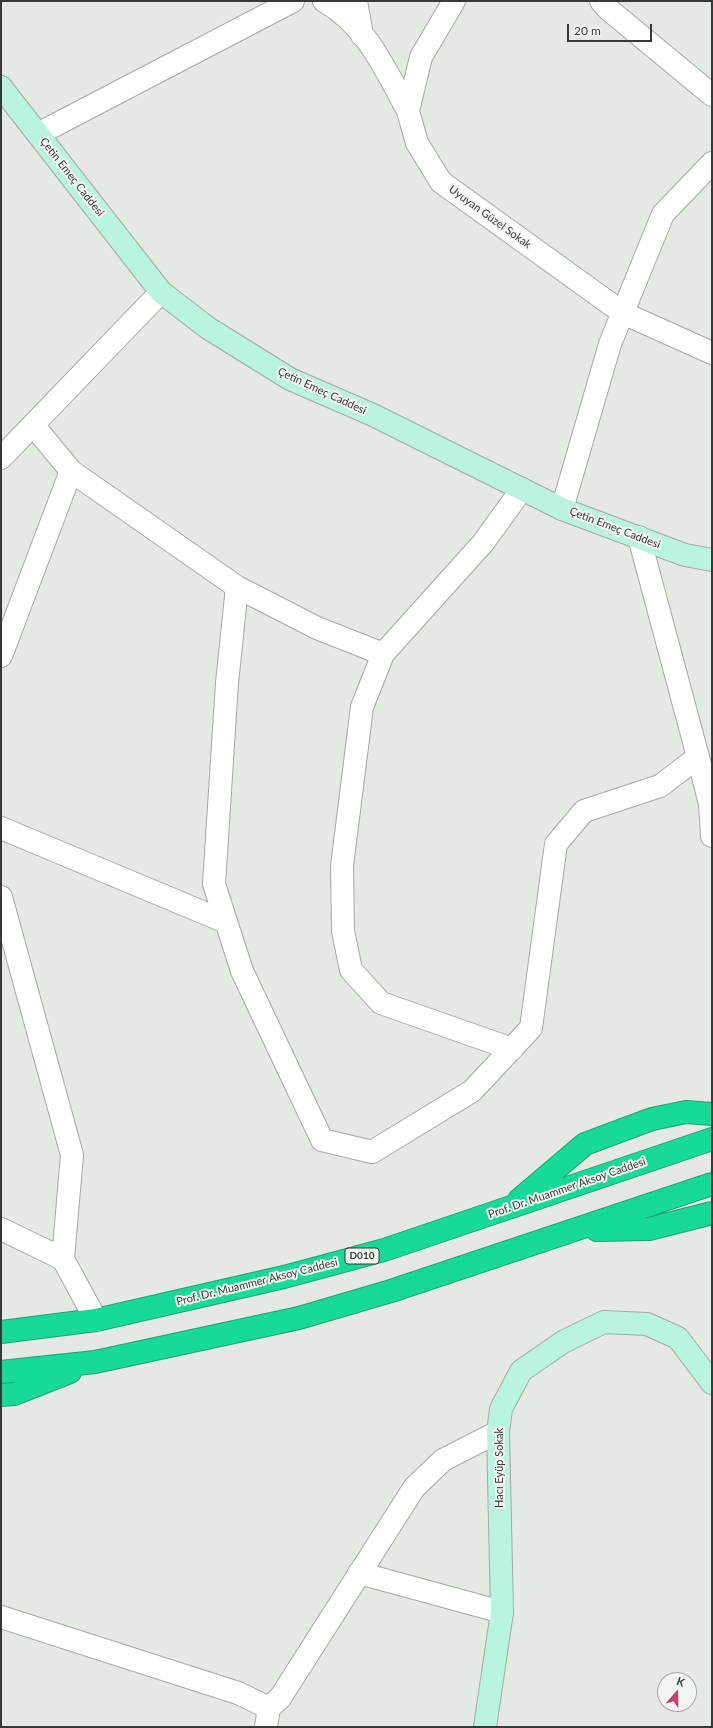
<!DOCTYPE html>
<html>
<head>
<meta charset="utf-8">
<style>
	body { margin:0 }
	#map { position:relative; width:713px; height:1728px; overflow:hidden; background:#e5e9e3; font-family:Lato,sans-serif }
	canvas { display:block }
	.frame { position:absolute; inset:0; border:2px solid #383937; pointer-events:none }
	.north { position:absolute; left:657px; top:1672px; width:40px; height:40px; box-sizing:border-box; background:#f2f6f1; border:1px solid #a8aaa7; border-radius:50%; rotate:20deg; font-size:11px; font-weight:700; line-height:16px; text-align:center; color:#383937 }
	.north::after { content:''; display:block; margin:auto; width:14px; height:18px; background:#c63b70; clip-path:polygon(50% 0,100% 100%,50% 72%,0 100%) }
	.scale { position:absolute; left:567px; top:24px; width:85px; height:18px; box-sizing:border-box; border:2px solid #383937; border-top:0; padding-left:5px; font-size:12px; line-height:14px; white-space:nowrap; color:#383937; -webkit-text-stroke:3px #f2f6f1; paint-order:stroke }
</style>
</head>
<body>
<div id="map">
<canvas width="713" height="1728"></canvas>
<div class="frame"></div>
<div class="north">K</div>
<div class="scale">20 m</div>
</div>
<script>
const ctx = document.querySelector('canvas').getContext('2d');
ctx.lineJoin = 'round';
function stroke(path, color, width, dash) {
  ctx.strokeStyle = color;
  ctx.lineWidth = width;
  ctx.lineCap = dash ? 'butt' : 'round';
  ctx.setLineDash(dash || []);
  ctx.stroke(path);
}
function label(font, color, halo, rows, align = 'center') {
  ctx.font = font + ' Lato,sans-serif';
  ctx.lineWidth = 4;
  ctx.setLineDash([]);
  ctx.textBaseline = 'middle';
  ctx.strokeStyle = halo;
  ctx.fillStyle = color;
  for (const [text, x, y, turn = 0] of rows) {
    ctx.save();
    ctx.translate(x, y);
    ctx.rotate((+turn || 0) * Math.PI / 180);
    ctx.textAlign = isNaN(turn) ? turn : align;
    if (halo) ctx.strokeText(text, 0, 0);
    ctx.fillText(text, 0, 0);
    ctx.restore();
  }
}
const street = new Path2D(`
	M 324,1 C 366,24 386,71 408,111
	M 356,1 L 362,35
	M 454,1 L 421,57 L 408,111 L 417,143 L 441,182 L 623,313 L 712,353
	M 601,1 L 608,9 L 712,95
	M 38,134 L 293,1
	M 33,425 L 71,471 L 237,587 L 317,628 L 383,654
	M 1,458 L 161,292
	M 562,509 L 610,344 L 663,214 L 712,163
	M 237,587 L 227,683 L 214,884 L 242,971 L 322,1140 L 372,1152 L 472,1091 L 531,1028 L 556,844 L 584,811 L 660,786 L 698,757 L 639,537
	M 1,656 L 71,471
	M 698,757 L 710,804 L 712,836
	M 1,828 L 226,922
	M 1,897 L 72,1155 L 63,1259 L 96,1320
	M 512,1049 L 381,1003 L 351,970 L 343,931 L 342,866 L 362,707 L 383,654 L 483,543 L 522,489
	M 1,1229 L 63,1259
	M 359,1573 L 502,1612
	M 1,1617 L 238,1693 L 269,1708
	M 266,1727 L 269,1708 L 280,1698 L 414,1488 L 443,1460 L 498,1432`);
const secondary = new Path2D(`
	M 1,87 L 161,292 L 208,328 L 290,379 L 373,415 L 562,509 L 685,555 L 712,560
	M 485,1727 L 502,1612 L 498,1432 L 501,1409 L 521,1371 L 563,1342 L 604,1322 L 647,1324 L 678,1338 L 712,1383`);
const highway = new Path2D(`
	M 519,1200 L 585,1144 L 652,1119 L 686,1112 L 712,1114
	M 597,1230 L 649,1229 L 712,1213
	M 1,1332 L 96,1320 L 284,1277 L 384,1250 L 712,1139
	M 1,1372 L 95,1362 L 299,1318 L 391,1291 L 712,1184
	M 1,1395 L 14,1394 L 70,1372`);
stroke(street, '#a5a9a4', 24);
stroke(secondary, '#a5a9a4', 24);
stroke(highway, '#23a177', 24);
stroke(street, '#fff', 22);
stroke(secondary, '#b9f4e0', 22);
stroke(highway, '#17d999', 22);
for (const [x, y, w] of [
	[362,1256,34]
]) {
  const box = new Path2D();
  box.roundRect(x - w / 2, y - 8, w, 16, 3);
  ctx.fillStyle = '#f2f6f1';
  ctx.fill(box);
  stroke(box, '#383937', 1);
}
label('bold 10px', '#383937', null, [
	["D010",362,1256]
]);
label('11px', '#383937', '#f2f6f1', [
	["Çetin Emeç Caddesi",72,177,52],
	["Uyuyan Güzel Sokak",490,217,36],
	["Çetin Emeç Caddesi",322,391,25],
	["Çetin Emeç Caddesi",615,528,21],
	["Prof. Dr. Muammer Aksoy Caddesi",567,1188,-19],
	["Prof. Dr. Muammer Aksoy Caddesi",257,1282,-14],
	["Hacı Eyüp Sokak",499,1468,-90]
]);
</script>
</body>
</html>
